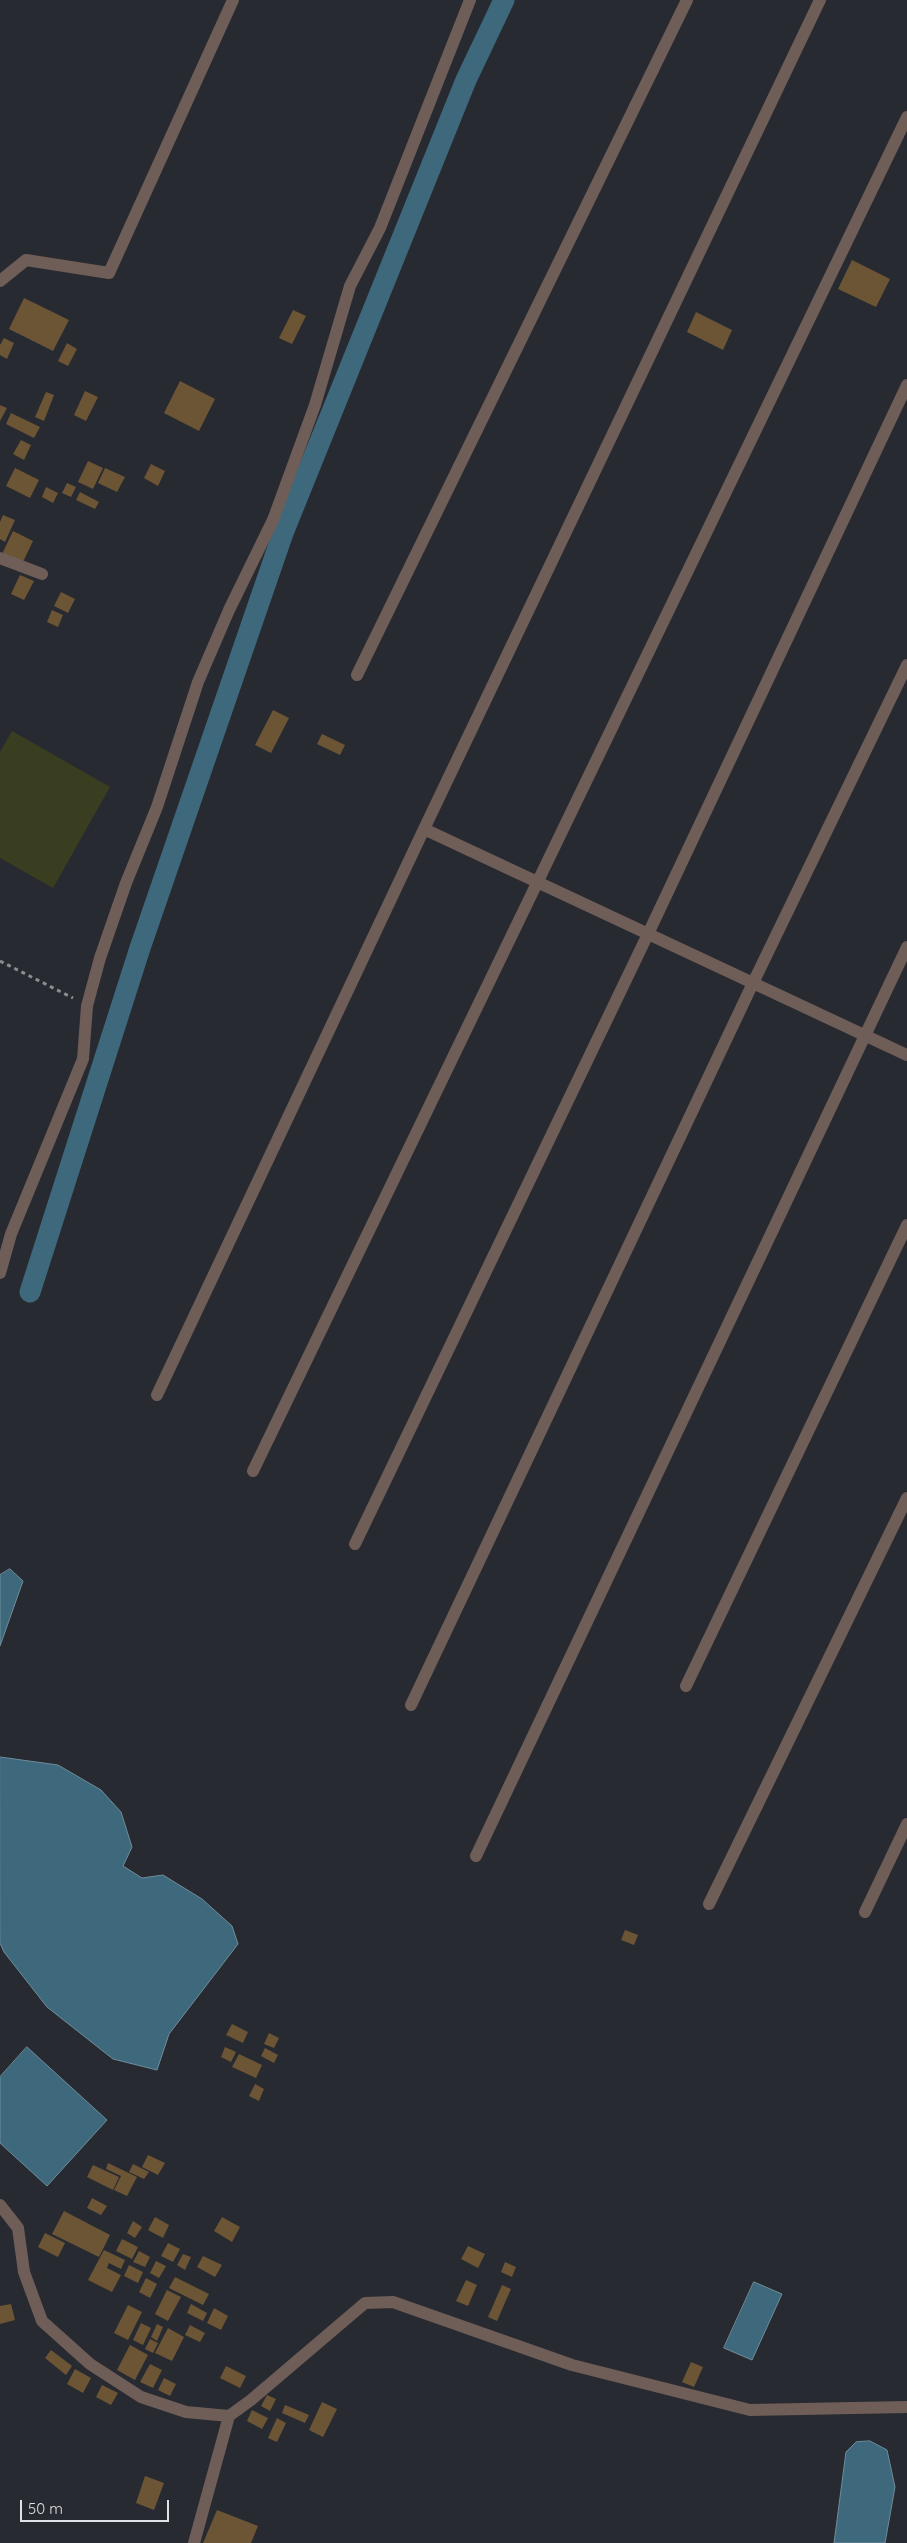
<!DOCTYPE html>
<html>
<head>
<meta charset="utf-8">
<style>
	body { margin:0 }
	#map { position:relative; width:907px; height:2543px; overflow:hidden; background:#282a31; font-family:Quicksand,sans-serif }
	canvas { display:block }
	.scale { position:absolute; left:20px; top:2500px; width:149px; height:22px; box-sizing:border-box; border:2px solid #e1e2e7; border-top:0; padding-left:6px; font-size:15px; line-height:18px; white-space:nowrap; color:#e1e2e7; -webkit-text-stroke:4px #282a31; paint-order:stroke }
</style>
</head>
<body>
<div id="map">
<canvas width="907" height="2543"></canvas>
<div class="scale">50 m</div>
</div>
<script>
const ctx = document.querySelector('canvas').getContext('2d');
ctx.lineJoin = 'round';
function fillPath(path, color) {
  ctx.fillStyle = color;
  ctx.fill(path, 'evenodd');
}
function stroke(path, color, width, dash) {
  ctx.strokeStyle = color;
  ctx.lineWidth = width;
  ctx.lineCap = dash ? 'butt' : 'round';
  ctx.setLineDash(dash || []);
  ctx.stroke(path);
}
fillPath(new Path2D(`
	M 12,731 L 110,787 L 53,888 L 0,858 L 0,752 Z`), '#393e21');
const water = new Path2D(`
	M 10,1569 L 23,1581 L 0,1646 L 0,1575 Z
	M 0,1757 L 58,1765 L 101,1790 L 121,1812 L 132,1847 L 123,1866 L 142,1878 L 163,1875 L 202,1899 L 232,1926 L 238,1944 L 169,2034 L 157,2070 L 113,2059 L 47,2007 L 4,1952 L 0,1943 Z
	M 27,2047 L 107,2120 L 47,2186 L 0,2143 L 0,2077 Z
	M 754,2282 L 782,2294 L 752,2360 L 724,2348 Z
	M 870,2441 L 887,2450 L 895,2487 L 885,2543 L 834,2543 L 846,2452 L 856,2442 Z`);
fillPath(water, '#3e687c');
stroke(water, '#6f8d9c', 1);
stroke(new Path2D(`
	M 30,1292 L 140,948 L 283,533 L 466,80 L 504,0`), '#3e687c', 21);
fillPath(new Path2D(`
	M 852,260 L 890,279 L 876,307 L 838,289 Z
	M 24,298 L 69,320 L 53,351 L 9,329 Z
	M 293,310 L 306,316 L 292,344 L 279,338 Z
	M 696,312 L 732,330 L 723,350 L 687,332 Z
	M 4,338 L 14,343 L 7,359 L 0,355 L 0,345 Z
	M 67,343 L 77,349 L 68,366 L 58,361 Z
	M 180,381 L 215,399 L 199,431 L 164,413 Z
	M 85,391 L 98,397 L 86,421 L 74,415 Z
	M 46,392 L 54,395 L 44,421 L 35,417 Z
	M 0,405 L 7,408 L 0,421 Z
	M 11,413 L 40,427 L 34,438 L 6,424 Z
	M 21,440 L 31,445 L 24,460 L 13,454 Z
	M 88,461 L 103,468 L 93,489 L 78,482 Z
	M 151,464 L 165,471 L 158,486 L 144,478 Z
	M 15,468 L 39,480 L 30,498 L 6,486 Z
	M 105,468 L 125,477 L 117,492 L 98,483 Z
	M 67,483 L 76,487 L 71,497 L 62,493 Z
	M 46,487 L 58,493 L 53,503 L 42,497 Z
	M 80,492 L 99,502 L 95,509 L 76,500 Z
	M 3,515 L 15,520 L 5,542 L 0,539 L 0,522 Z
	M 13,531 L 33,541 L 22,564 L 2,554 Z
	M 20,575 L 34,581 L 24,600 L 11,594 Z
	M 61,592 L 75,599 L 68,613 L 54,606 Z
	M 52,610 L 63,615 L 58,627 L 47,622 Z
	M 273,710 L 289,718 L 271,753 L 255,745 Z
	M 322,734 L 345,745 L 340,755 L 317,744 Z
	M 625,1930 L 638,1935 L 634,1945 L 621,1940 Z
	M 232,2024 L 248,2032 L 243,2043 L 226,2035 Z
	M 269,2033 L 279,2038 L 274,2048 L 264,2044 Z
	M 225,2047 L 236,2052 L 231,2062 L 221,2057 Z
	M 265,2048 L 278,2055 L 274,2063 L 261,2056 Z
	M 239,2054 L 262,2065 L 256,2078 L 232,2067 Z
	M 255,2084 L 264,2089 L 259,2101 L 249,2096 Z
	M 148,2155 L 165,2163 L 158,2175 L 142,2167 Z
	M 108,2163 L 137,2177 L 127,2196 L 114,2190 L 121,2176 L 106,2169 Z
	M 133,2164 L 149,2172 L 144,2179 L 129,2172 Z
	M 93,2165 L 119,2177 L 113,2190 L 87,2177 Z
	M 92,2198 L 107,2206 L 101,2215 L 87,2208 Z
	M 64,2211 L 110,2235 L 99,2257 L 52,2234 Z
	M 155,2217 L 169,2225 L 163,2238 L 148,2230 Z
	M 222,2217 L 240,2227 L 232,2242 L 214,2231 Z
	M 133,2221 L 142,2227 L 135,2238 L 127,2233 Z
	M 45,2233 L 65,2243 L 58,2257 L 38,2247 Z
	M 122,2239 L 138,2247 L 132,2259 L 116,2251 Z
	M 168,2243 L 180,2249 L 173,2262 L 161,2256 Z
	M 468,2246 L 485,2254 L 478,2268 L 461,2259 Z
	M 104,2250 L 125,2260 L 121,2269 L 109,2263 L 107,2268 L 121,2275 L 112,2292 L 88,2280 Z
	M 139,2251 L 150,2257 L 145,2267 L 133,2262 Z
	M 183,2254 L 191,2257 L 185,2270 L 177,2265 Z
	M 203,2256 L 222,2265 L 215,2277 L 197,2267 Z
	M 156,2261 L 166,2266 L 159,2278 L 150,2273 Z
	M 505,2262 L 516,2267 L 512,2277 L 501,2272 Z
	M 129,2265 L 143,2272 L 138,2283 L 124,2276 Z
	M 175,2277 L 209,2294 L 203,2305 L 169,2288 Z
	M 146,2278 L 157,2284 L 150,2298 L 139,2292 Z
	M 466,2280 L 477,2285 L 468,2306 L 456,2301 Z
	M 502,2285 L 511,2289 L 497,2321 L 488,2317 Z
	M 167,2290 L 181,2297 L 168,2321 L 155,2314 Z
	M 11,2304 L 15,2320 L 0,2324 L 0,2306 Z
	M 191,2304 L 207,2313 L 203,2321 L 187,2313 Z
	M 128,2305 L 142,2312 L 128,2340 L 114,2333 Z
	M 214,2308 L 228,2316 L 221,2330 L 207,2323 Z
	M 141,2323 L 151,2328 L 143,2345 L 133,2340 Z
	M 157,2324 L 163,2327 L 157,2341 L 151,2337 Z
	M 190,2325 L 205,2333 L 200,2342 L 185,2335 Z
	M 168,2328 L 184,2337 L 172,2361 L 155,2353 Z
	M 150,2339 L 158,2343 L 153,2353 L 145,2349 Z
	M 130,2345 L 148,2355 L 135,2380 L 117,2370 Z
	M 51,2350 L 72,2366 L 66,2375 L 45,2358 Z
	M 691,2362 L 703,2367 L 694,2387 L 682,2382 Z
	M 150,2364 L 162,2370 L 153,2388 L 140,2382 Z
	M 226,2366 L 246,2376 L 240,2388 L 220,2378 Z
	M 75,2369 L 91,2378 L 83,2393 L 67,2384 Z
	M 164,2378 L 176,2384 L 170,2396 L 158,2390 Z
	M 102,2385 L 118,2393 L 111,2405 L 96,2397 Z
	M 267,2395 L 276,2399 L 270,2411 L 261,2406 Z
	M 322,2402 L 337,2409 L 323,2437 L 309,2430 Z
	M 285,2405 L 309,2415 L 305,2423 L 282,2413 Z
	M 252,2410 L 268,2418 L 262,2429 L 247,2421 Z
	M 277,2418 L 286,2423 L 277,2442 L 268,2438 Z
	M 145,2476 L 164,2483 L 154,2510 L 136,2503 Z
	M 217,2510 L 258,2526 L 251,2543 L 203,2543 Z`), '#6c5535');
stroke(new Path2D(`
	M 0,961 L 73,998`), '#8c8d93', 3, [4, 4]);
stroke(new Path2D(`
	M 0,281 L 26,260 L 109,273 L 233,0
	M 0,558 L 42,574
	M 357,675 L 687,0
	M 424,829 L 907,1055
	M 0,1273 L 11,1234 L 83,1059 L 87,1006 L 100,958 L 126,883 L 157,807 L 198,682 L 229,610 L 273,520 L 315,405 L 350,286 L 380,228 L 470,0
	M 157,1395 L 424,829 L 820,0
	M 253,1471 L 907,117
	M 355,1544 L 648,934 L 907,385
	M 686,1686 L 907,1225
	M 411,1705 L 753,983 L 907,665
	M 476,1856 L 907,947
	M 709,1904 L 907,1498
	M 865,1912 L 907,1824
	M 0,2205 L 18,2228 L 24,2272 L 42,2321 L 90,2364 L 141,2397 L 186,2412 L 229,2416 L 251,2400 L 365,2303 L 393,2302 L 572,2365 L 750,2410 L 907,2407
	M 194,2543 L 229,2416`), '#6f5d57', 12);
</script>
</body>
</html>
